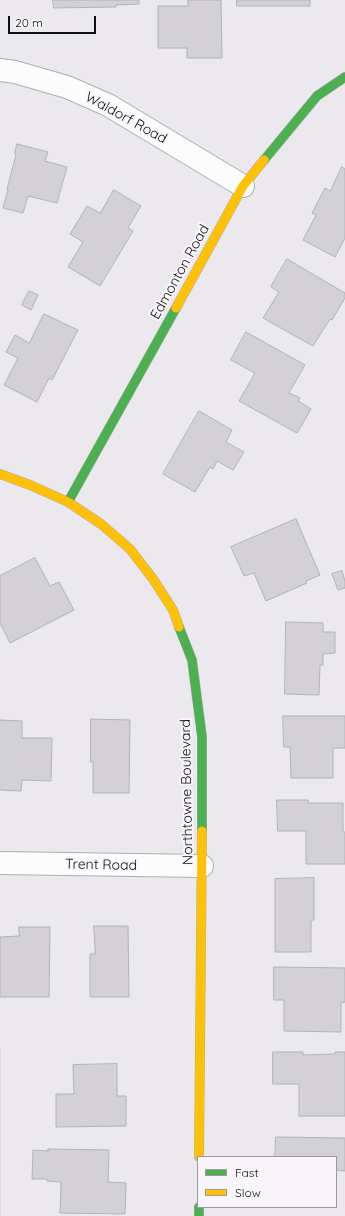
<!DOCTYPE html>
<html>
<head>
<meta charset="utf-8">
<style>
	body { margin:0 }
	#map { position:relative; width:345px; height:1216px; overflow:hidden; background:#ebe9ed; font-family:Quicksand,sans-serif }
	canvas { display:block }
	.legend { position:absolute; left:197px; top:1156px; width:140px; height:52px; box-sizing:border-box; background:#f8f5fb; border:1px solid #9b999d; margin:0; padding:5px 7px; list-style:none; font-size:12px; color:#0f0e10 }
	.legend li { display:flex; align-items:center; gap:8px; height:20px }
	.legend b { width:20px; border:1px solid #9b999d }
	.scale { position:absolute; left:8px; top:16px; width:88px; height:18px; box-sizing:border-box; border:2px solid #0f0e10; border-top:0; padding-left:5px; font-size:12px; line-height:14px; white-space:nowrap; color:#0f0e10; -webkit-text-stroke:3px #f8f5fb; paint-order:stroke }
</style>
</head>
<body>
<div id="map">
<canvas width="345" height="1216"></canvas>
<ul class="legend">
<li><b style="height:5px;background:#4caf50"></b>Fast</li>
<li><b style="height:5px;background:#ffc107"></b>Slow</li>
</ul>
<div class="scale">20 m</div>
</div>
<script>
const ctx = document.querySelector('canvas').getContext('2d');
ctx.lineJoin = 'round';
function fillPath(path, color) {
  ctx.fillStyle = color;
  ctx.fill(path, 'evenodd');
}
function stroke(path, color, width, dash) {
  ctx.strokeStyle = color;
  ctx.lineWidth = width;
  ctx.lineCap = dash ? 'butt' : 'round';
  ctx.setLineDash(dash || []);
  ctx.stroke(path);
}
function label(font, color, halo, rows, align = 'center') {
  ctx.font = font + ' Quicksand,sans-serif';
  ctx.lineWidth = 4;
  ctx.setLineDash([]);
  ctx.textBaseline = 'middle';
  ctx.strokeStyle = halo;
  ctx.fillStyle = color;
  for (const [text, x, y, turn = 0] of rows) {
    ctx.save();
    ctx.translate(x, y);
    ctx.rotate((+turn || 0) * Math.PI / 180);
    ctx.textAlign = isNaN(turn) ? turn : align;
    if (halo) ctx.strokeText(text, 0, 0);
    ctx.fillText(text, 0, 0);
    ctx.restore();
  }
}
fillPath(new Path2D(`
	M 0,1048 L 1,1048 L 1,1216 L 0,1216 Z`), '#dedae3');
const building = new Path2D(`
	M 53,0 L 139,0 L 139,4 L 116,5 L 116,7 L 54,8 Z
	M 188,0 L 221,0 L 222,58 L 187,58 L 187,48 L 158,48 L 158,6 L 188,6 Z
	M 237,0 L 310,0 L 310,6 L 237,6 Z
	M 17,144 L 48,152 L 45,161 L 67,167 L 57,203 L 28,196 L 23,213 L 3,208 L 8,190 L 7,189 L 16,155 L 15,154 Z
	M 342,167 L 345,169 L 345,238 L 335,257 L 303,240 L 316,215 L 312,213 L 325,188 L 330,191 Z
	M 114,190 L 141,206 L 128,228 L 133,231 L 100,286 L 68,267 L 83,242 L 70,234 L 87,206 L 100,213 Z
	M 287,259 L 345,293 L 345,298 L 332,320 L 330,319 L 313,346 L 263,318 L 279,292 L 271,287 Z
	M 29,291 L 38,295 L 31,310 L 22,305 Z
	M 44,314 L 78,330 L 52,380 L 49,378 L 37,402 L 4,385 L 18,358 L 6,352 L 15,335 L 29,343 Z
	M 246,332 L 305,365 L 289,393 L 300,398 L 298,401 L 311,409 L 297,433 L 239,401 L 255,373 L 231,360 Z
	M 199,411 L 232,430 L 226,442 L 244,452 L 233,470 L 217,461 L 213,469 L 210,467 L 195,492 L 163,474 Z
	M 296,519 L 320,575 L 306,581 L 307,583 L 266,601 L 254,573 L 244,576 L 231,547 Z
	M 35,558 L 50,586 L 59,582 L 74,610 L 10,643 L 0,623 L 0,576 Z
	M 342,571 L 345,581 L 345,588 L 338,590 L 332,574 Z
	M 286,622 L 323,623 L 323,632 L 335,632 L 335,653 L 323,654 L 323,665 L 320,665 L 319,695 L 285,694 Z
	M 283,716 L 345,716 L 345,748 L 333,748 L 333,778 L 291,778 L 290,747 L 284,747 Z
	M 91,719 L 130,720 L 129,793 L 93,793 L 93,762 L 91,762 Z
	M 0,720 L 22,721 L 22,738 L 52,738 L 51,781 L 22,780 L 21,791 L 0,790 Z
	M 277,800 L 308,800 L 308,803 L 343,803 L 343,832 L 345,832 L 345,864 L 306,864 L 306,831 L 278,831 Z
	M 314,878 L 314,920 L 311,920 L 311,952 L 275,952 L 275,879 Z
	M 94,926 L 128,926 L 129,997 L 90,997 L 90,954 L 95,954 Z
	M 19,927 L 50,927 L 49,997 L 0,997 L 0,937 L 19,936 Z
	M 274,967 L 345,968 L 345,1002 L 341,1003 L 341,1032 L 284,1031 L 284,1000 L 274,1000 Z
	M 273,1052 L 303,1052 L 303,1055 L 335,1054 L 335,1052 L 345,1052 L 345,1116 L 299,1116 L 299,1084 L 273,1084 Z
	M 117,1064 L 117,1096 L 126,1096 L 126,1126 L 56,1127 L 56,1094 L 74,1094 L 73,1065 Z
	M 276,1137 L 345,1138 L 345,1171 L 336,1170 L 336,1157 L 275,1157 Z
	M 48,1149 L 109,1150 L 108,1182 L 126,1183 L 125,1214 L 60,1213 L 61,1182 L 47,1181 L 47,1179 L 32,1179 L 33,1150 L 48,1151 Z`);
fillPath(building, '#d3d1d4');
stroke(building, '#b3b2b5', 1);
const street = new Path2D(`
	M 0,70 L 15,72 L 67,87 L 108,105 L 243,186
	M 0,863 L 202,866`);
const fast = new Path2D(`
	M 264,160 L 317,96 L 345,77
	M 68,502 L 176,308
	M 179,627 L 192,660 L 202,737 L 202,831
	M 199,1207 L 199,1216`);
const slow = new Path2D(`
	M 176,308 L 243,186 L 264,160
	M 0,474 L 30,485 L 68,502 L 101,524 L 130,549 L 153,579 L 173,610 L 179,627
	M 199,1157 L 202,831`);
stroke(street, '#b0aeb1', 24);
stroke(fast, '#b0aeb1', 10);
stroke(slow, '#b0aeb1', 10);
stroke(street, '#fcfcfc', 22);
stroke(fast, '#4caf50', 9);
stroke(slow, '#ffc107', 9);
label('14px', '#0f0e10', '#f8f5fb', [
	["Waldorf Road",126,118,29],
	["Edmonton Road",180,272,-61],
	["Northtowne Boulevard",187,792,-91],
	["Trent Road",101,865,1]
]);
</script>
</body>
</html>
